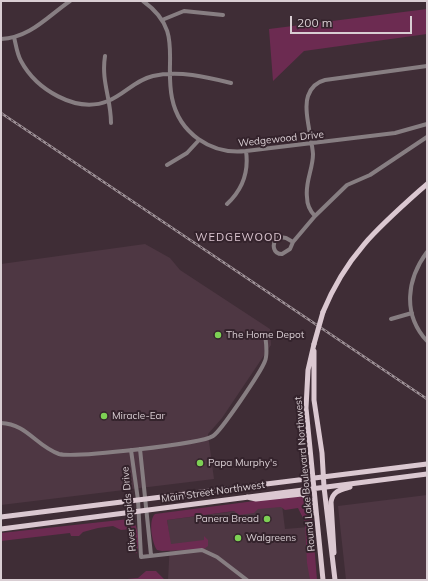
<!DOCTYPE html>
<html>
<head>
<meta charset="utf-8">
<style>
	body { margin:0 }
	#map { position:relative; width:428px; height:581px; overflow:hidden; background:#3f2d36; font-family:Mulish,sans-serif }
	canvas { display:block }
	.frame { position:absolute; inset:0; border:2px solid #d9ced3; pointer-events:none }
	.scale { position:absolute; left:290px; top:16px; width:122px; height:18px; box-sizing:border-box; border:2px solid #d9ced3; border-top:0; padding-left:5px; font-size:12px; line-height:14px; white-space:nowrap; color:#d9ced3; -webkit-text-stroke:3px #34232c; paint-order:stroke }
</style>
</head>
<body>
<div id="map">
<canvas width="428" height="581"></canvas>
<div class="frame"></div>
<div class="scale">200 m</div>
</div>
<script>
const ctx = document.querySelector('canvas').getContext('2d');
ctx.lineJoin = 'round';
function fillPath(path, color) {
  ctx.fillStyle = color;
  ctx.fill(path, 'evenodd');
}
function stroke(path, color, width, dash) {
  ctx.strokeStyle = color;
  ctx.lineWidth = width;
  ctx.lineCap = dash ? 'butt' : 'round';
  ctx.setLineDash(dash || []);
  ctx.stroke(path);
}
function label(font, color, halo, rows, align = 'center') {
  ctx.font = font + ' Mulish,sans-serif';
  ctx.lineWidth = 4;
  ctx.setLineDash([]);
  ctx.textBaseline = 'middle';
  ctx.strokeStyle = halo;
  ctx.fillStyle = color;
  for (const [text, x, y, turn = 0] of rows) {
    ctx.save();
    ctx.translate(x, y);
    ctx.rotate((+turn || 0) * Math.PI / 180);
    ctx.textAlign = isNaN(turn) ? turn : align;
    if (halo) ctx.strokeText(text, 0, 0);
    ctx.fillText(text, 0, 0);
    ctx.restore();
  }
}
fillPath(new Path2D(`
	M 145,244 L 170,258 L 180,270 L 270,329 L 271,345 L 222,418 L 208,434 L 214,479 L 1,505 L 1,264 Z
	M 427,495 L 427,580 L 346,580 L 338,506 Z
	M 282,505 L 285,529 L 309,527 L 310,580 L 168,580 L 170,543 L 167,520 Z`), '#4e3743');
fillPath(new Path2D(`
	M 427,9 L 427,34 L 304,51 L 273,81 L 269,29 Z
	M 285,497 C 295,497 306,494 311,505 L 317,580 L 310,580 L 307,563 L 305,522 L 298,508 L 285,510 L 281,507 L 258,509 L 254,513 L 239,515 L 234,511 L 167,520 L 171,544 L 204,540 L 204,536 L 208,540 L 208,546 L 204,549 L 162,551 L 157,550 C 152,543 148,520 155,514 Z
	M 129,519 L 133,520 C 138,527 141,547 136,554 L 132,529 L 121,530 L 113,526 L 98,528 L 83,532 L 79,536 L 71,536 L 70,533 L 1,541 L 1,533 Z
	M 146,571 L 156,571 L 165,580 L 116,580 L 138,578 Z`), '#6c2b51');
stroke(new Path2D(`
	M 143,1 C 184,30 164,59 172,98 C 179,133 211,155 246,151 L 395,133 L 427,124
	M 162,20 L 184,11 L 223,15
	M 14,37 C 16,45 17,54 21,61 C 36,89 76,114 108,101 C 125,94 135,80 153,76 C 178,70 207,77 231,83
	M 1,39 C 30,38 48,16 70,1
	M 105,56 C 101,82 111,98 111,123
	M 167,165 L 187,153 L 199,140
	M 227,204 C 242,190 249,172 246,151
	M 315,216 C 310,211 307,204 307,197 C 305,182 313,169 313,154 C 312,138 303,110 308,96 C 311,87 317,82 325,80 L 427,66
	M 280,237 L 286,238 L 293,242 L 290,249 L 282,254 C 273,254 272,245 276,238 Z
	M 293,242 L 315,216 L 347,185 L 370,175 L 427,137
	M 427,252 C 407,279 402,314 427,341
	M 391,319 L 412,313
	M 1,423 C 27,424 36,446 59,454 C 74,458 201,444 213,436 C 221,431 261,372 265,361 C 268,354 266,342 265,334
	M 140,449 L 151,555
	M 131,450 L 138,500 L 141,557 L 202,550 L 217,557 L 247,580`), '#877e82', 4);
stroke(new Path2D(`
	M 323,312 C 347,253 381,225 427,184
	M 314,344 L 308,370 L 306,408 L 323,580
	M 314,351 L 314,400 L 322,453 L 324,487 L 335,580
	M 247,497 L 256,499 L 302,494 L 312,501 L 314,513
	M 1,517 L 427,464
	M 1,529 L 427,474
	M 334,553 L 331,502 C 333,491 340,490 350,487`), '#dbc8d1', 5);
const rail = new Path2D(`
	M 1,113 L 427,399`);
stroke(rail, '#a09399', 2.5);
stroke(rail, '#34232c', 1, [3]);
stroke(new Path2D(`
	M 314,344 L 323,312`), '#dbc8d1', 5);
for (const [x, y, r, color] of [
	[218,335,4,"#7dd154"],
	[104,416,4,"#7dd154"],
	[200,463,4,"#7dd154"],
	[267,519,4,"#7dd154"],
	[238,538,4,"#7dd154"]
]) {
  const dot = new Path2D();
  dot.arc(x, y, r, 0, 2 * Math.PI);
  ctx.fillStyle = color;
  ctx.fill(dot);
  stroke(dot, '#34232c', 1.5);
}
label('10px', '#d9ced3', '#34232c', [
	["Wedgewood Drive",281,139,-6],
	["Round Lake Boulevard Northwest",305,474,-95],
	["Main Street Northwest",213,492,-8],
	["River Rapids Drive",129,509,-95]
]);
label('10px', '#d9ced3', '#34232c', [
	["The Home Depot",226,335],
	["Miracle-Ear",112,416],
	["Papa Murphy's",208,463],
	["Panera Bread",259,519,"right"],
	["Walgreens",246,538]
], 'left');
ctx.letterSpacing = '1px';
label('11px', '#dcc6d1', '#34232c', [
	["WEDGEWOOD",239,238]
]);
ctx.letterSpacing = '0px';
</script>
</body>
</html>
